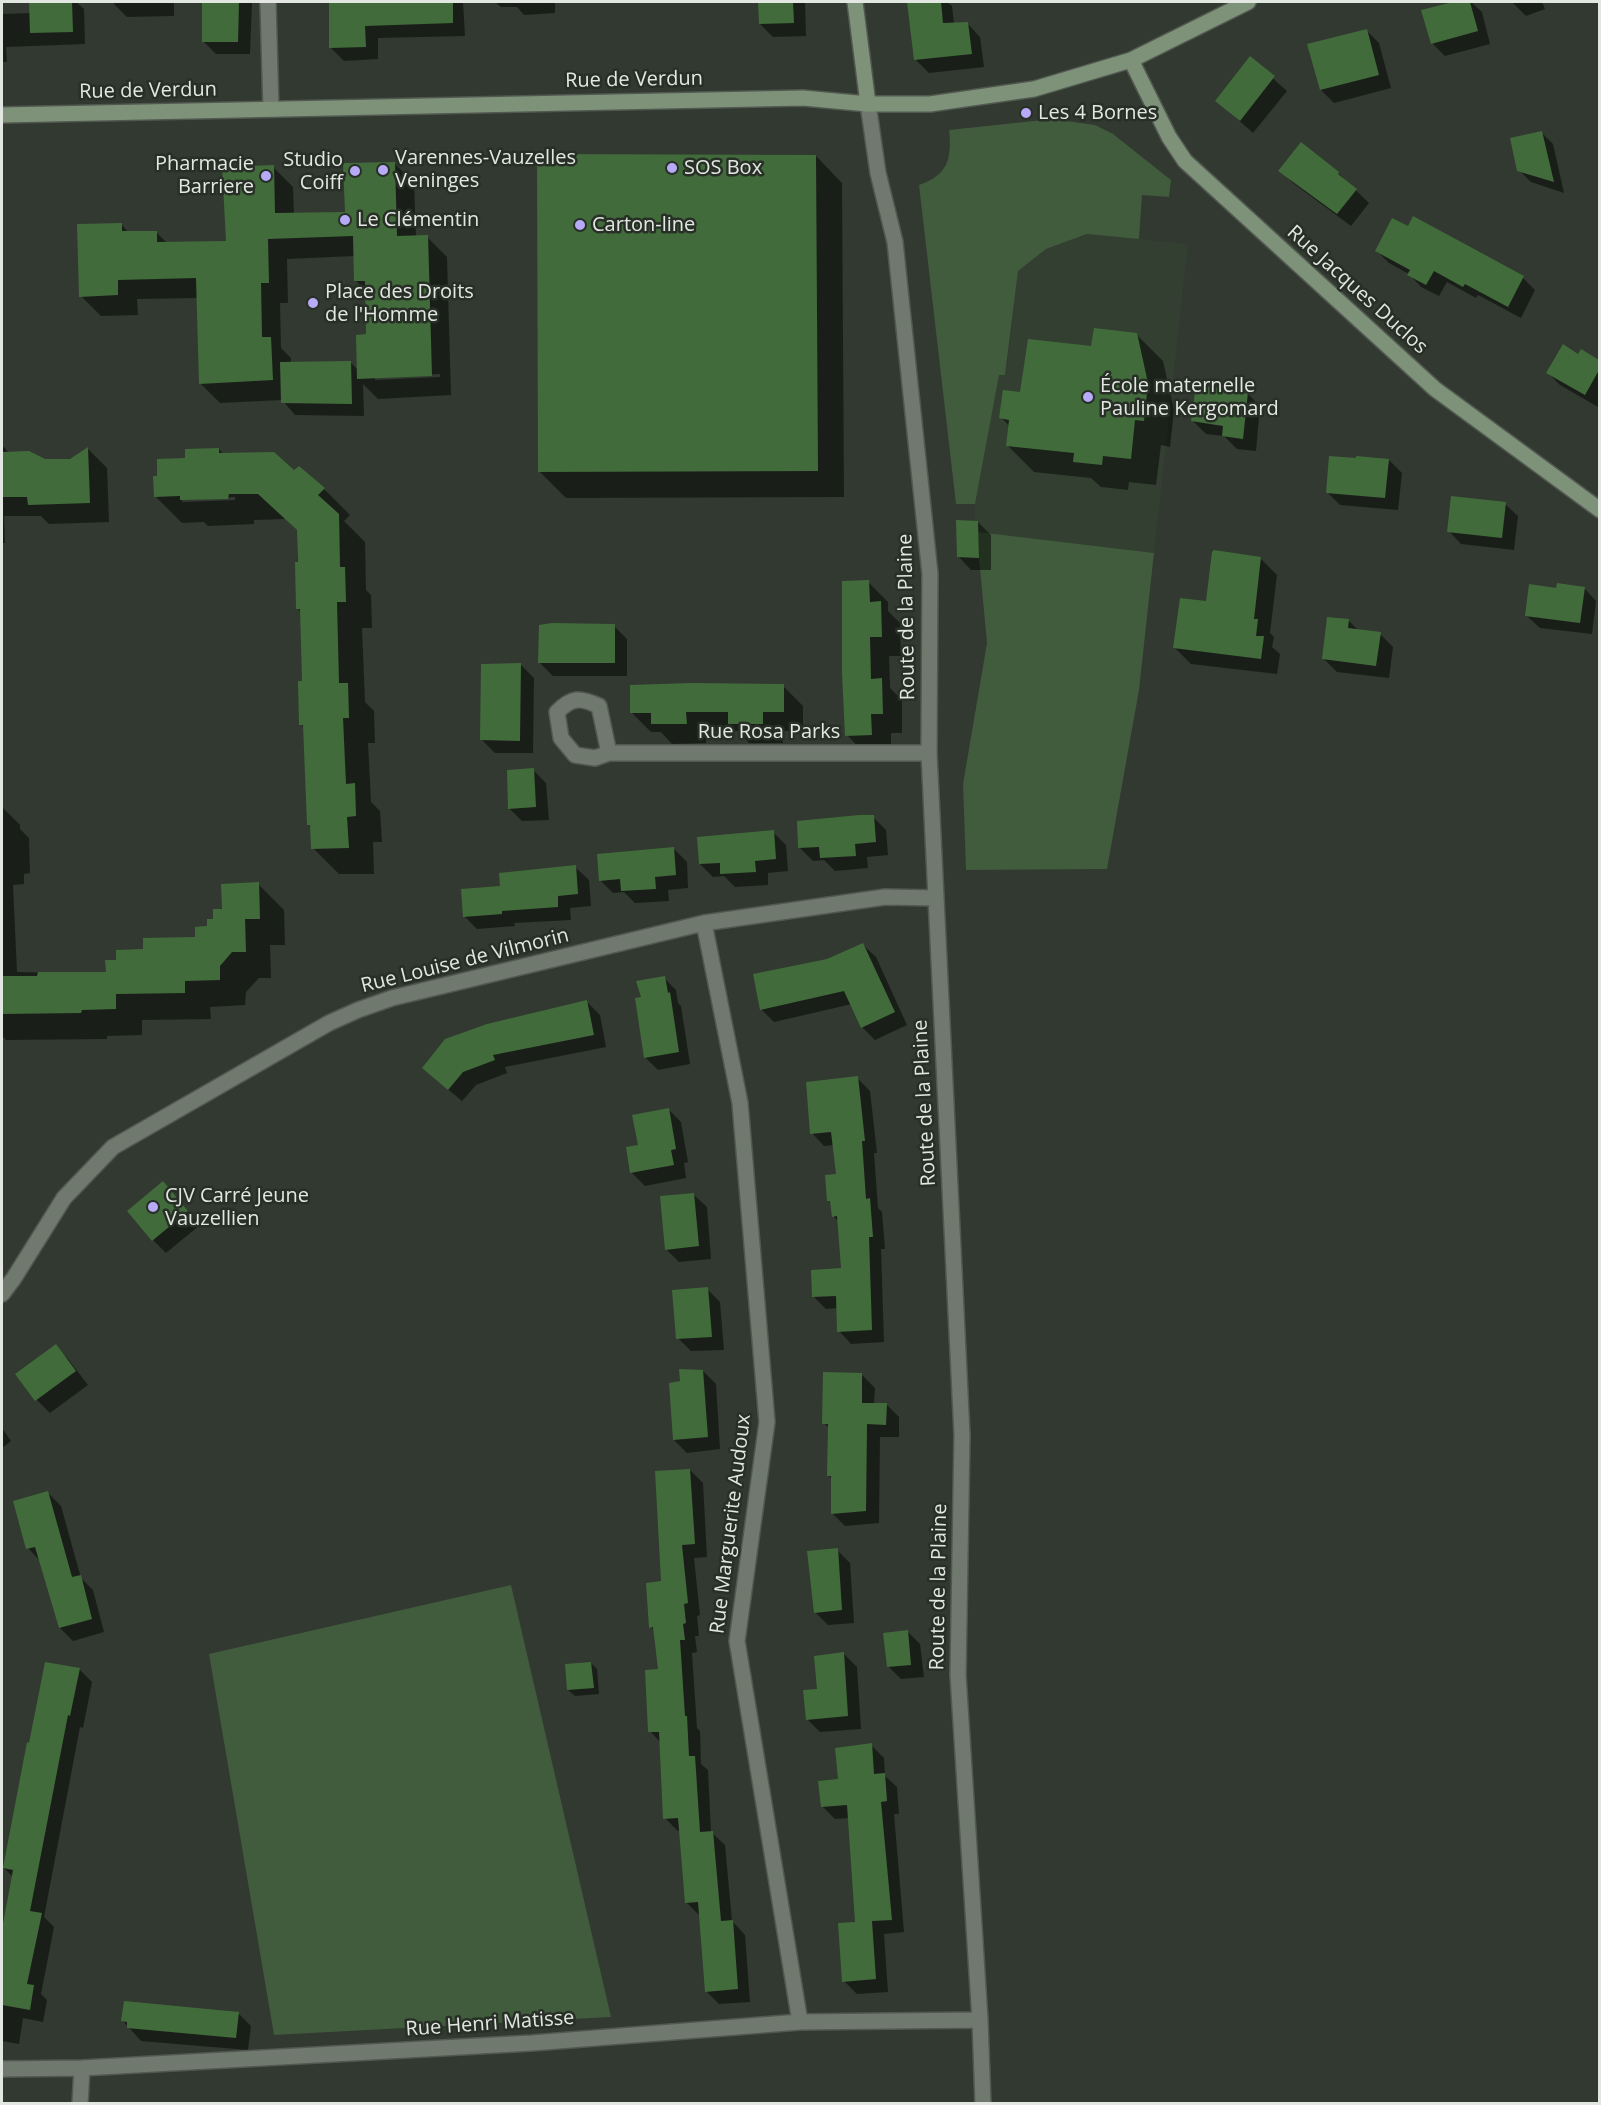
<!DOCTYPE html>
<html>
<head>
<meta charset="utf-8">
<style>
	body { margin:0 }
	#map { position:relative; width:1601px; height:2105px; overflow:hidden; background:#313930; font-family:"Open Sans",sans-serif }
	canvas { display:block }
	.frame { position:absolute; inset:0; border:3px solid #e2e8e1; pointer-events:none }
</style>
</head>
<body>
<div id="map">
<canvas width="1601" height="2105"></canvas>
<div class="frame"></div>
</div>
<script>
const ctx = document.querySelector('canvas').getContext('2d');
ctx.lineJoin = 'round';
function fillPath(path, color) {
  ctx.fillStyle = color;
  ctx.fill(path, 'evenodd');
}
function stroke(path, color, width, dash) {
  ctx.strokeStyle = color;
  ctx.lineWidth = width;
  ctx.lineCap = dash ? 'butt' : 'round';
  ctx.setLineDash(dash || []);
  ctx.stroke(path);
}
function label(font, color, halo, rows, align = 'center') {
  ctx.font = font + ' "Open Sans",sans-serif';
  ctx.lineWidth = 5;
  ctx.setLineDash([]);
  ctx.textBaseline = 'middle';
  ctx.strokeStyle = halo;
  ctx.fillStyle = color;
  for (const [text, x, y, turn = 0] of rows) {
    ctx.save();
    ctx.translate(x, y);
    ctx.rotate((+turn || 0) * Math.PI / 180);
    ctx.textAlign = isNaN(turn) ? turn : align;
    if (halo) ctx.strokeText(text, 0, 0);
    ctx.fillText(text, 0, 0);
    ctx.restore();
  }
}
fillPath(new Path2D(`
	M 1088,234 L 1188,244 L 1154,553 L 978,532 L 978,521 L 975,521 L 975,504 L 999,374 L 1006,374 L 1018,271 L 1046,249 Z`), '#334031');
fillPath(new Path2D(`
	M 1052,119 L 1095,125 L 1113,134 L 1171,180 L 1169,197 L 1142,195 L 1139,239 L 1087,234 L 1046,249 L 1018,271 L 1005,375 L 999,375 L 975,504 L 956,504 L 919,185 C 948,175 952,159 949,130 Z
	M 978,532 L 1154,553 L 1139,690 L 1107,869 L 966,870 L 963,784 L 987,643 L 979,558 Z
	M 511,1585 L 611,2017 L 274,2035 L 209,1654 Z`), '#415b3d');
fillPath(new Path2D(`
	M 31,2 L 76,2 L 84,9 L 85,44 L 6,47 L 7,62 L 2,62 L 2,14 L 31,13 Z
	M 114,2 L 174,2 L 174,16 L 127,17 L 114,4 Z
	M 203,2 L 252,2 L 250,54 L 216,54 L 203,41 Z
	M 331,2 L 463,2 L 465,36 L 378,38 L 378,59 L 344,61 L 331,48 Z
	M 495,2 L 555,2 L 555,13 L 524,15 L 517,7 L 501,7 Z
	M 759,2 L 805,2 L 806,36 L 773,37 L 760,24 Z
	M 908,2 L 947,2 L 952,6 L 954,24 L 967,23 L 980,37 L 984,67 L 929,73 L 916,60 Z
	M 1458,2 L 1471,2 L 1482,12 L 1490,44 L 1445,56 L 1432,43 L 1423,11 Z
	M 1512,2 L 1542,2 L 1545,9 L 1526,16 Z
	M 1366,30 L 1379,43 L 1391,88 L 1334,103 L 1321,90 Z
	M 1250,58 L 1287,91 L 1253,133 L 1217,101 Z
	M 1542,133 L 1553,144 L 1564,193 L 1531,182 L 1519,170 Z
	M 816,156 L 842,183 L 844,497 L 566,498 L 540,472 Z
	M 395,164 L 414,183 L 416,237 L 427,237 L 447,257 L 451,395 L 378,399 L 363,384 L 364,416 L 295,415 L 282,400 L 220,403 L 200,383 L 198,298 L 137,299 L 138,315 L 101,316 L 81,296 L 122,225 L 129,233 L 156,232 L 168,244 L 228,243 L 273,167 L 293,187 L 294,214 L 346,213 ZM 355,256 L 355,280 L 366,291 L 368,336 L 358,370 L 350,362 L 291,364 L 291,358 L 281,348 L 280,303 L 288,303 L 287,259 ZM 440,374 L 440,377 L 375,380 L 375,377 Z
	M 1280,171 L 1338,173 L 1369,203 L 1351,226 L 1293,183 Z
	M 1377,251 L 1523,278 L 1535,290 L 1521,318 L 1478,295 L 1476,298 L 1447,282 L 1439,296 L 1421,287 L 1409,274 L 1389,263 Z
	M 1136,334 L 1163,361 L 1174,410 L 1170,447 L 1161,445 L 1156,485 L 1129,482 L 1128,490 L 1101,487 L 1091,478 L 1034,472 L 1007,445 L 1009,426 L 1001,417 L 1021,393 L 1092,348 Z
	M 1582,351 L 1600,361 L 1598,407 L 1560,385 L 1548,373 L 1579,356 Z
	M 1247,393 L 1260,406 L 1256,451 L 1237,449 L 1224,436 L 1206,434 L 1193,421 Z
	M 2,445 L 9,453 L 44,461 L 70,460 L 88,449 L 107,468 L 109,522 L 49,524 L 41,516 L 4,516 L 5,543 L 2,543 L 2,549 Z
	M 219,449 L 224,455 L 294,472 L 324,489 L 350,515 L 344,521 L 365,542 L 366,590 L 371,595 L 372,628 L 362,628 L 365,702 L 374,711 L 375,743 L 368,743 L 371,802 L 380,811 L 382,842 L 373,842 L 374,874 L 339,874 L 313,848 L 312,828 L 308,824 L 305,729 L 301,724 L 304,682 L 301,612 L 297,608 L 298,531 L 286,519 L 254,520 L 254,524 L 208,526 L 204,522 L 182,523 L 155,496 L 187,459 ZM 235,497 L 235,500 L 182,502 L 182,499 Z
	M 1389,460 L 1402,473 L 1398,510 L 1340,505 L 1327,492 Z
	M 1505,504 L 1518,516 L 1514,550 L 1461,544 L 1449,531 Z
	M 978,522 L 991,535 L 991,570 L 971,570 L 958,556 Z
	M 1261,559 L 1277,575 L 1270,633 L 1274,637 L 1272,647 L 1280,654 L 1277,674 L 1191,664 L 1175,648 L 1208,603 Z
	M 868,582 L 888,602 L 888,611 L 900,623 L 901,656 L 889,656 L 890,688 L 902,700 L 902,733 L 891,733 L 891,754 L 866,755 L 847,735 Z
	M 1584,588 L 1596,601 L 1592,634 L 1540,628 L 1527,616 L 1558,589 Z
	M 1349,621 L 1359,631 L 1380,634 L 1393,647 L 1389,678 L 1337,672 L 1324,659 Z
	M 614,626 L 627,639 L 627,676 L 553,676 L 540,663 Z
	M 521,665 L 534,678 L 533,753 L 495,753 L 482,740 Z
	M 783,686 L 803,706 L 803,731 L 782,731 L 783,743 L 749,743 L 738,731 L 706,731 L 706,743 L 672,744 L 661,732 L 651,732 L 631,712 Z
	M 533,770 L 546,783 L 549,820 L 522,821 L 509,808 Z
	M 2,807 L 20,825 L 20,829 L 29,838 L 30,873 L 24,874 L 24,884 L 13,885 L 17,972 L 107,974 L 117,961 L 144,951 L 197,939 L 223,910 L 258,884 L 284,910 L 285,945 L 270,945 L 271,978 L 259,978 L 246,992 L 245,1005 L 210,1007 L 211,1019 L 142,1020 L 142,1035 L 107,1036 L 107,1039 L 6,1040 L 2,1036 Z
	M 873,817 L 886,830 L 888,855 L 867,857 L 868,868 L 835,871 L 824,860 L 813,861 L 800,848 Z
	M 773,832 L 786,845 L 788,871 L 768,873 L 768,885 L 735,887 L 724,876 L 713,877 L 700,864 Z
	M 674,849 L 687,862 L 688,888 L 668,890 L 669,901 L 635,903 L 624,892 L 613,893 L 600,880 Z
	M 575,867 L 589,880 L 591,906 L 570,908 L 571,920 L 514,923 L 515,926 L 477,929 L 464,916 L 502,887 Z
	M 863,945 L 876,957 L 907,1025 L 875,1040 L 862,1027 L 852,1004 L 774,1022 L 761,1009 L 827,960 Z
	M 664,978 L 676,990 L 678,1003 L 681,1006 L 690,1064 L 658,1070 L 646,1058 L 636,1000 L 642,998 Z
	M 587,1002 L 600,1015 L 606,1047 L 505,1067 L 507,1073 L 476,1085 L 462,1101 L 437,1080 Z
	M 857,1078 L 870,1091 L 877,1153 L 874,1153 L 878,1208 L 882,1212 L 885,1249 L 881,1249 L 884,1342 L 851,1344 L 839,1331 L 838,1308 L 826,1309 L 813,1296 L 843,1270 L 839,1222 L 833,1216 L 832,1204 L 829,1201 L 837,1175 L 834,1145 L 824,1146 L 812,1133 Z
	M 668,1109 L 681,1122 L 688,1162 L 684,1163 L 686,1178 L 645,1186 L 632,1173 L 627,1148 L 640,1146 Z
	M 163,1183 L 200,1225 L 166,1253 L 153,1240 Z
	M 693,1194 L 707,1207 L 711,1259 L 679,1262 L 666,1249 Z
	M 707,1289 L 720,1302 L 724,1350 L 691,1351 L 678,1338 Z
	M 55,1346 L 68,1359 L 88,1385 L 50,1413 L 37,1400 Z
	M 703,1371 L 716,1384 L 720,1449 L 687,1453 L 674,1440 L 682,1383 Z
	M 862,1375 L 875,1388 L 874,1404 L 886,1404 L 899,1417 L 899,1437 L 880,1437 L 879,1523 L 845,1526 L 832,1513 L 833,1480 L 829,1476 L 829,1428 L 824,1423 Z
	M 2,1428 L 11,1441 L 2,1448 Z
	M 690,1470 L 703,1483 L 707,1557 L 694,1558 L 700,1615 L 697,1616 L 699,1636 L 695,1636 L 697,1652 L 692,1653 L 697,1728 L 700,1731 L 701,1764 L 708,1770 L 711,1832 L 725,1845 L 732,1921 L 745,1935 L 750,2002 L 719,2004 L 706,1991 L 700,1916 L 687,1903 L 680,1831 L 678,1831 L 665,1818 L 661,1743 L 650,1731 L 660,1670 L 655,1631 L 651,1627 Z
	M 48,1493 L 61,1506 L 81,1578 L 93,1590 L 104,1632 L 73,1641 L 60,1628 L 41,1562 L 28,1548 Z
	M 837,1550 L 850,1563 L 854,1623 L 828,1625 L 815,1612 Z
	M 907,1631 L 920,1644 L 924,1677 L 901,1679 L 888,1666 Z
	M 844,1654 L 857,1667 L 861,1729 L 820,1732 L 807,1719 L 819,1690 Z
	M 591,1663 L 597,1669 L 599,1694 L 575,1696 L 568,1690 Z
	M 79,1669 L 92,1682 L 83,1728 L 80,1727 L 44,1917 L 54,1927 L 41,1994 L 47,2000 L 43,2022 L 23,2018 L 19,2044 L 2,2041 L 2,1936 L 13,1877 L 4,1868 L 30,1744 Z
	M 871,1745 L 884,1758 L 885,1776 L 897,1787 L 899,1814 L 894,1814 L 904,1932 L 884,1934 L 888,1992 L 857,1994 L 844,1981 L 856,1923 L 849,1818 L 835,1819 L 822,1806 L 839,1780 Z
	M 238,2013 L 251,2026 L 248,2050 L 141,2041 L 123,2021 Z`), '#0007');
fillPath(new Path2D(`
	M 29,2 L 72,2 L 73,32 L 30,33 Z
	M 202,2 L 239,2 L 238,42 L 202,42 Z
	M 329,2 L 453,2 L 453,23 L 365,26 L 366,47 L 329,48 Z
	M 758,2 L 793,2 L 794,23 L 759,24 Z
	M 907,2 L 941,2 L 943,23 L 968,22 L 972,54 L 914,60 Z
	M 1453,2 L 1470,2 L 1478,31 L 1431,44 L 1421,10 Z
	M 1367,29 L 1379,75 L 1320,90 L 1307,44 Z
	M 1250,56 L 1275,76 L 1240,121 L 1215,101 Z
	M 1542,131 L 1554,182 L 1517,171 L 1510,138 Z
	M 1301,142 L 1339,172 L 1338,174 L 1357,189 L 1337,214 L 1278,171 Z
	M 537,154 L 816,155 L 818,471 L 538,472 Z
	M 395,162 L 397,236 L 428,235 L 432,376 L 357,379 L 356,335 L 366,334 L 365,281 L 354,281 L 353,236 L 268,239 L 269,283 L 261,283 L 262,337 L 271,337 L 273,380 L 199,384 L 196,278 L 118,280 L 118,295 L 79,297 L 77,224 L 122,223 L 122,231 L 157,231 L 157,242 L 226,241 L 222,167 L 274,165 L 275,213 L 345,212 L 343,163 Z
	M 1413,216 L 1524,276 L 1508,307 L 1465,284 L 1463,287 L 1434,271 L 1426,285 L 1407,275 L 1410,270 L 1375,251 L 1392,218 L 1408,226 Z
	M 1094,328 L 1137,333 L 1148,383 L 1144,421 L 1135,420 L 1131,459 L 1103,456 L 1102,465 L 1073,462 L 1074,453 L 1006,446 L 1009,420 L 999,418 L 1003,390 L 1020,392 L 1028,339 L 1091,346 Z
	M 1563,344 L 1578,354 L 1581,349 L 1599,360 L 1599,370 L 1585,395 L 1546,373 Z
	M 351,361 L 352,404 L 281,403 L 280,362 Z
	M 1196,385 L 1248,392 L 1243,439 L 1222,436 L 1223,426 L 1191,421 Z
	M 88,447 L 90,503 L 28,505 L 27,497 L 2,497 L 2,452 L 29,451 L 45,459 L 70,459 Z
	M 219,448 L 219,453 L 274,452 L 294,470 L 299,466 L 325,488 L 318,495 L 339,514 L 340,567 L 345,567 L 346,602 L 337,602 L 339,683 L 348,683 L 349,718 L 343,718 L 346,784 L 355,783 L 356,816 L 347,817 L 349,848 L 311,849 L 310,825 L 307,825 L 303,725 L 299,725 L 298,681 L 302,681 L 300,609 L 296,609 L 295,562 L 298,562 L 297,530 L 258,494 L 229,494 L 228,499 L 180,500 L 180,496 L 154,497 L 153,476 L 157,476 L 157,459 L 185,458 L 185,449 Z
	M 1329,456 L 1356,458 L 1356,456 L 1389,459 L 1385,498 L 1326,493 Z
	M 1451,496 L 1506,502 L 1502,538 L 1447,532 Z
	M 956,520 L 978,521 L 979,558 L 957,557 Z
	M 1214,550 L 1261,557 L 1254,619 L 1258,619 L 1256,636 L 1264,636 L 1261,659 L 1173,648 L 1180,598 L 1206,601 L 1212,552 Z
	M 869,580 L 870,602 L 881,601 L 882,637 L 870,637 L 871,679 L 882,678 L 883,714 L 871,714 L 872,735 L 845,736 L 842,673 L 842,581 Z
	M 1557,583 L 1585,587 L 1580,623 L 1525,616 L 1529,584 L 1556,588 Z
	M 1327,617 L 1349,619 L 1348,628 L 1381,632 L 1376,666 L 1322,659 Z
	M 552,623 L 615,624 L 615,663 L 538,663 L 539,625 Z
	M 521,663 L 520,741 L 480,740 L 481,664 Z
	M 692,683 L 784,684 L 784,712 L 763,712 L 763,724 L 728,724 L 728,712 L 686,712 L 687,724 L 651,724 L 651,713 L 630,713 L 630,685 Z
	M 534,768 L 536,807 L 508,809 L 507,770 Z
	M 859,815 L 874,815 L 876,842 L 855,844 L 856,856 L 820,858 L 819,847 L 798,848 L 797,821 Z
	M 774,830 L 776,859 L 755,861 L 756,872 L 720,874 L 720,863 L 699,864 L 697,837 Z
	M 674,847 L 676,875 L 655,877 L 656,889 L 621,891 L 620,879 L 599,881 L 597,854 Z
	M 576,865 L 578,894 L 558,896 L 558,907 L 502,911 L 502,914 L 463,917 L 461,889 L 500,886 L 499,873 Z
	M 259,882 L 260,919 L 245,919 L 246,952 L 232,952 L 220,966 L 220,980 L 185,981 L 185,993 L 116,994 L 116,1009 L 82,1010 L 81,1013 L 2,1014 L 2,976 L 37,976 L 38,972 L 106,972 L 105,960 L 116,960 L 116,950 L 143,949 L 143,938 L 195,937 L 195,927 L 207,926 L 207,919 L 213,919 L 213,909 L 222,909 L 221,884 Z
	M 863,943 L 895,1012 L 861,1028 L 844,991 L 760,1010 L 753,974 L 827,959 Z
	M 665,976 L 668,993 L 670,992 L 679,1052 L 644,1058 L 635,998 L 641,997 L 636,981 Z
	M 587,1000 L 594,1035 L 493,1055 L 495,1060 L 463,1072 L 448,1090 L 422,1068 L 445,1039 L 487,1024 Z
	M 858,1076 L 865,1141 L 862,1141 L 866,1199 L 870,1198 L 873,1237 L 869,1237 L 872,1330 L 837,1332 L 836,1296 L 812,1297 L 811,1270 L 841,1268 L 837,1216 L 832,1217 L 830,1201 L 827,1201 L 825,1175 L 836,1174 L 831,1132 L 810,1134 L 806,1082 Z
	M 669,1108 L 676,1149 L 671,1150 L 674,1165 L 630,1173 L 626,1147 L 638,1145 L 632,1115 Z
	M 163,1181 L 188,1211 L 152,1241 L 127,1211 Z
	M 694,1193 L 699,1246 L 665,1250 L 660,1196 Z
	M 708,1287 L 712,1337 L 676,1339 L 672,1290 Z
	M 56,1344 L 76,1371 L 35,1401 L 15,1374 Z
	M 679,1369 L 703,1370 L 708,1437 L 673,1440 L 669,1383 L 680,1381 Z
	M 823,1372 L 862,1373 L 862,1403 L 887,1403 L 886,1425 L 867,1424 L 866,1511 L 831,1514 L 831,1476 L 827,1476 L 828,1424 L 822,1424 Z
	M 690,1469 L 695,1544 L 682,1545 L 688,1603 L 684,1604 L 686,1623 L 683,1624 L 685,1640 L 680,1640 L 685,1716 L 687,1716 L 689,1756 L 695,1756 L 700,1832 L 713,1831 L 721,1921 L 733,1920 L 738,1989 L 705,1992 L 698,1902 L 685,1903 L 678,1818 L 663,1819 L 659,1732 L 648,1732 L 645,1670 L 658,1669 L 653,1627 L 649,1628 L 646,1583 L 661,1581 L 655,1471 Z
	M 48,1491 L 72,1577 L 81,1575 L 92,1619 L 59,1628 L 35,1547 L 26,1549 L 13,1501 Z
	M 838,1548 L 842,1610 L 814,1613 L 807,1551 Z
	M 908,1630 L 911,1665 L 887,1667 L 883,1633 Z
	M 844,1652 L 848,1716 L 806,1720 L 803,1690 L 817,1689 L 814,1656 Z
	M 45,1662 L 80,1668 L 70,1716 L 68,1715 L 30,1911 L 42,1913 L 27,1984 L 34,1985 L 30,2010 L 2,2005 L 2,1929 L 13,1870 L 3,1868 L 27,1742 L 29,1743 Z
	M 591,1662 L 594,1688 L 567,1690 L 565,1664 Z
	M 872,1743 L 874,1774 L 885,1773 L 887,1801 L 881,1802 L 892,1920 L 872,1921 L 876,1979 L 842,1982 L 838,1923 L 855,1922 L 847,1805 L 821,1807 L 818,1781 L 838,1779 L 835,1748 Z
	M 124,2001 L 239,2012 L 236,2038 L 127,2028 L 127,2022 L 121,2021 Z`), '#426b3b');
const street = new Path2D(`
	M 268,2 L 271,109
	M 868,104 L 878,173 L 895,242 L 930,574 L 929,753 L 962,1435 L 958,1675 L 980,2020 L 983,2104
	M 609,753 L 599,706 C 580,697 572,697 557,712 L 561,738 L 575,755 L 595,758 L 609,753 L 929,753
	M 704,923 L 740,1103 L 767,1422 L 737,1641 L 800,2022
	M 2,1294 L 14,1278 L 64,1198 L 113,1147 L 329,1023 L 358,1010 L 392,998 L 704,923 L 885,897 L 936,898
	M 2,2069 L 82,2068 L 532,2043 L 800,2022 L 980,2020
	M 80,2104 L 82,2068`);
const secondary = new Path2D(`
	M 855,2 L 868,104
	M 1131,60 L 1169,137 L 1185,161 L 1435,389 L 1600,510
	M 2,115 L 803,98 L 868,104 L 930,104 L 1034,89 L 1131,60 L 1248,2`);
stroke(street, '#515850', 18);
stroke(secondary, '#515850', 18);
stroke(street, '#70796e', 15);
stroke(secondary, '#7e9279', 15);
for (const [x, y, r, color] of [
	[1026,113,6,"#b7abf8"],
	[672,168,6,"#b7abf8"],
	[383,170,6,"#b7abf8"],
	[355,171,6,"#b7abf8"],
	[266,176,6,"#b7abf8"],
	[345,220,6,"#b7abf8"],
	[580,225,6,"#b7abf8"],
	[313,303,6,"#b7abf8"],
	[1088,397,6,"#b7abf8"],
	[153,1207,6,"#b7abf8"]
]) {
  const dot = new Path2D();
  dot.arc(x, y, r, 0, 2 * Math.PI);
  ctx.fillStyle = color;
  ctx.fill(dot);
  stroke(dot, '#272f26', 2);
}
label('20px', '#e2e8e1', '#272f26', [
	["Rue de Verdun",634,80,-1],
	["Rue de Verdun",148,91,-1],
	["Rue Jacques Duclos",1357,290,42],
	["Route de la Plaine",907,617,-91],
	["Rue Rosa Parks",769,732],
	["Rue Louise de Vilmorin",465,961,-14],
	["Route de la Plaine",925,1103,-93],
	["Rue Marguerite Audoux",731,1524,-83],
	["Route de la Plaine",939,1587,-89],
	["Rue Henri Matisse",490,2024,-4]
]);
label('20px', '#e2e8e1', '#272f26', [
	["Les 4 Bornes",1038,113],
	["Varennes-Vauzelles",395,158],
	["Veninges",395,181],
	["Studio",343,160,"right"],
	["Coiff",343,183,"right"],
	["Pharmacie",254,164,"right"],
	["Barriere",254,187,"right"],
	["SOS Box",684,168],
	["Le Clémentin",357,220],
	["Carton-line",592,225],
	["Place des Droits",325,292],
	["de l'Homme",325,315],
	["École maternelle",1100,386],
	["Pauline Kergomard",1100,409],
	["CJV Carré Jeune",165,1196],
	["Vauzellien",165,1219]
], 'left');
</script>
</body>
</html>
